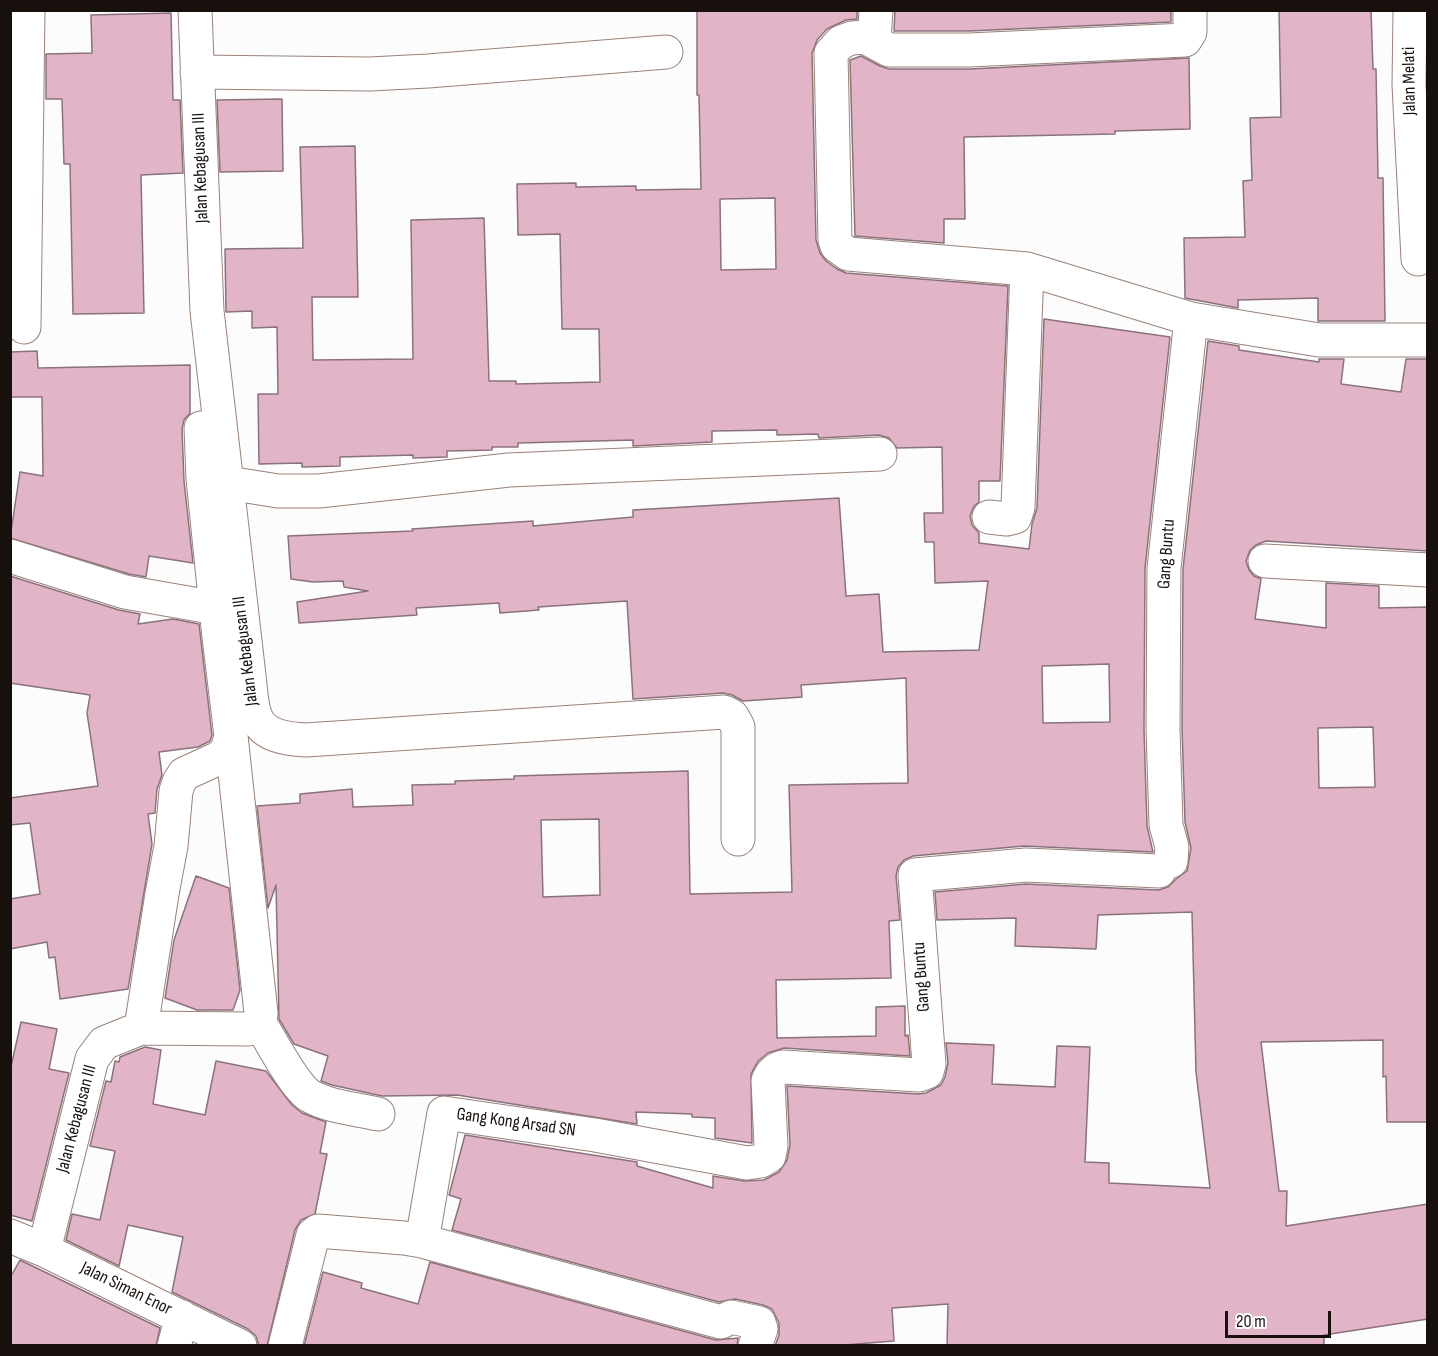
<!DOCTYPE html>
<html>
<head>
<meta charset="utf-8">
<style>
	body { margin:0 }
	#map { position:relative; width:1438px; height:1356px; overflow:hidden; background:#fcfcfc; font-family:"Sofia Sans Condensed",sans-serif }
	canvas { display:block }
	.frame { position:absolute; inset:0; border:12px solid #18100c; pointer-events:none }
	.scale { position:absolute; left:1225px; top:1311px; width:106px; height:27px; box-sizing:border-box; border:3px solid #18100c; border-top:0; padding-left:8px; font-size:18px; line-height:21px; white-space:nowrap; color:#18100c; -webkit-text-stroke:4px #fff; paint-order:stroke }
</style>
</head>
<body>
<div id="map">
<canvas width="1438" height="1356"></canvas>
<div class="frame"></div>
<div class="scale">20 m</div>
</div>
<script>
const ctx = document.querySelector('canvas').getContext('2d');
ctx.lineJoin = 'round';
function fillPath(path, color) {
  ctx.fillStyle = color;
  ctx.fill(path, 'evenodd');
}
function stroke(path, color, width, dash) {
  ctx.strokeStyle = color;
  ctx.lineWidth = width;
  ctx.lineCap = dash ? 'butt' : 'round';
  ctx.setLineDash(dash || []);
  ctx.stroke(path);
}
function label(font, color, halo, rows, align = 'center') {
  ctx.font = font + ' "Sofia Sans Condensed",sans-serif';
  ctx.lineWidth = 6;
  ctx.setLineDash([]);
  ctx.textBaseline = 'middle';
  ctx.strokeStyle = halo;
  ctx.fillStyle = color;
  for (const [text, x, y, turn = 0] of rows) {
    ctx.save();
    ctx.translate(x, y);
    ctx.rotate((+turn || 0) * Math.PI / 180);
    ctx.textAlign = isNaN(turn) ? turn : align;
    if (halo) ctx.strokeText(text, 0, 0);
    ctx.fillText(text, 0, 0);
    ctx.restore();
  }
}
const building = new Path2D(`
	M 697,10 L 857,10 L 857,19 L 846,20 L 827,29 L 817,40 L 812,53 L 816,240 L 820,253 L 826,261 L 837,269 L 846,273 L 1008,286 L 1000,481 L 979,481 L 979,502 L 974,506 L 970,516 L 972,525 L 979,533 L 979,543 L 1029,549 L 1032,524 L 1037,508 L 1044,319 L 1170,337 L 1145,568 L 1144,729 L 1147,826 L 1153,852 L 1024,846 L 913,856 L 904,860 L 898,867 L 896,876 L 900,920 L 889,921 L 891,978 L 776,980 L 777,1038 L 876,1036 L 876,1007 L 905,1006 L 905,1036 L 908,1035 L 910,1056 L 784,1048 L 768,1053 L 758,1061 L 751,1074 L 752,1143 L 715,1138 L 715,1118 L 692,1117 L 692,1114 L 636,1112 L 637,1124 L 457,1095 L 382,1096 L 332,1085 L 321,1081 L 328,1056 L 294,1044 L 279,1019 L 276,885 L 268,908 L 257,806 L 300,803 L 300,794 L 352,789 L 353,807 L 413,805 L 412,785 L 455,784 L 455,781 L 514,779 L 514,776 L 688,771 L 690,894 L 792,892 L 789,785 L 908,783 L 906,678 L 801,685 L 802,697 L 743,701 L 732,695 L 723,693 L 633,699 L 627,601 L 538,607 L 539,610 L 500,613 L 499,603 L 416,608 L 417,615 L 299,623 L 297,602 L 368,591 L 344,587 L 343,581 L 313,582 L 291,579 L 288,536 L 413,531 L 412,529 L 533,521 L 533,526 L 633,517 L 633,510 L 839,498 L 846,596 L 879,594 L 883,652 L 979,650 L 988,581 L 935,583 L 934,542 L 925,542 L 924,513 L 943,513 L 942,447 L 897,448 L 889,438 L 879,435 L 819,438 L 818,434 L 777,435 L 777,430 L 712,431 L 712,442 L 633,446 L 633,440 L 518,443 L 518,447 L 492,447 L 492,450 L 447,451 L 447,457 L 413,458 L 413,455 L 340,457 L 340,466 L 302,467 L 302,463 L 259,464 L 258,394 L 278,394 L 277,327 L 252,328 L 252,311 L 226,312 L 225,249 L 303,248 L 300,147 L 355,146 L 358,297 L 312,297 L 313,360 L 413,359 L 411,220 L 484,218 L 489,381 L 516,381 L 516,384 L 600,382 L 599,329 L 562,329 L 560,234 L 518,235 L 517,184 L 576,183 L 576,187 L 636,186 L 636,190 L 701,189 L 699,95 L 697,95 ZM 775,198 L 776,269 L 721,270 L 720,199 ZM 1109,664 L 1110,722 L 1043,723 L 1042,666 ZM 599,819 L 600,895 L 543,897 L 541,820 Z
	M 895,10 L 1171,10 L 1171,22 L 969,31 L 894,31 Z
	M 1279,10 L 1371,10 L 1373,69 L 1376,69 L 1378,178 L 1383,178 L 1385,321 L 1318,321 L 1318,298 L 1238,300 L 1238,308 L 1185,298 L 1184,238 L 1245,237 L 1243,181 L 1252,180 L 1250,118 L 1281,117 Z
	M 171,13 L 173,100 L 180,100 L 183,173 L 141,175 L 144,313 L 73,314 L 70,164 L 64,164 L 62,99 L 46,99 L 46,54 L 92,53 L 91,15 Z
	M 861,56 L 880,66 L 889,69 L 970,69 L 1189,58 L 1190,129 L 1115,131 L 1115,134 L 964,137 L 965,219 L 944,219 L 944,243 L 855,236 L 850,60 Z
	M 282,99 L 283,171 L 220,172 L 217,100 Z
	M 1208,341 L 1239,346 L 1239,350 L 1319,362 L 1319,359 L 1344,359 L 1341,384 L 1401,392 L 1406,359 L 1428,359 L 1428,551 L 1266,541 L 1256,545 L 1250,550 L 1246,561 L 1249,570 L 1254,576 L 1261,579 L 1255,619 L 1326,628 L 1326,583 L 1379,586 L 1379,608 L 1428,607 L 1428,1122 L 1387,1122 L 1386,1076 L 1383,1077 L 1383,1040 L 1261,1042 L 1279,1191 L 1287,1191 L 1286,1226 L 1428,1204 L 1428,1319 L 1324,1335 L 1324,1346 L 947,1346 L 948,1304 L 892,1308 L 894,1341 L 832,1346 L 775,1346 L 779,1335 L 779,1323 L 772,1309 L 763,1305 L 735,1299 L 719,1302 L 452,1230 L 461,1199 L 449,1195 L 465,1135 L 637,1162 L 637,1166 L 713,1188 L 713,1176 L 744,1181 L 764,1180 L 779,1172 L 787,1160 L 790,1145 L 787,1086 L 918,1094 L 926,1093 L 941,1085 L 945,1077 L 948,1063 L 946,1043 L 994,1045 L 992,1084 L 1055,1087 L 1057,1046 L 1090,1047 L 1085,1162 L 1109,1163 L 1109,1183 L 1210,1188 L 1196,1072 L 1192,912 L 1098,915 L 1096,949 L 1015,946 L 1016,918 L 937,920 L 935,892 L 1026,884 L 1159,890 L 1168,887 L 1176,879 L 1187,871 L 1191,848 L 1185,822 L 1182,728 L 1183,569 ZM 1373,727 L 1375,787 L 1319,788 L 1318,728 Z
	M 37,351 L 38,368 L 190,365 L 190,413 L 184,420 L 182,429 L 184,481 L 193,563 L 149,556 L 146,577 L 129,574 L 10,538 L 20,472 L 43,476 L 42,397 L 10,397 L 10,352 Z
	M 10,576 L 119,610 L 140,614 L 138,624 L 173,619 L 199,624 L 212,735 L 210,741 L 198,747 L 159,752 L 162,775 L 157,789 L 155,813 L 148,814 L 152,844 L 128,989 L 60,999 L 55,957 L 49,958 L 47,942 L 10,949 L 10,899 L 40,894 L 30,823 L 10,825 L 10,798 L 98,786 L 87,713 L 90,695 L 10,683 Z
	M 196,876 L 229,888 L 240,990 L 233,1010 L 197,1010 L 165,998 L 174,940 Z
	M 21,1022 L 57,1029 L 49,1069 L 69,1073 L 32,1221 L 10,1215 L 10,1071 Z
	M 145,1047 L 161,1050 L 153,1104 L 205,1115 L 216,1061 L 266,1071 L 292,1105 L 302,1113 L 326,1122 L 320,1153 L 327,1154 L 315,1214 L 301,1220 L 295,1230 L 267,1346 L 259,1346 L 256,1336 L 248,1329 L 172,1292 L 183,1237 L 128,1225 L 119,1266 L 66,1240 L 72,1214 L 100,1220 L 115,1151 L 90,1146 L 106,1081 L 111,1082 L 115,1061 L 119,1062 L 120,1057 Z
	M 20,1260 L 160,1328 L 156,1346 L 10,1346 L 10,1278 Z
	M 430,1262 L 716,1340 L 738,1338 L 737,1346 L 304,1346 L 323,1272 L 362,1283 L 361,1288 L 418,1304 Z`);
fillPath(building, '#e2b4c7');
stroke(building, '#8a727c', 1.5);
const street = new Path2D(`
	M 195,10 L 207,311 L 248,667 C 254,715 248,737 306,740 L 724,712 L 732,716 L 738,727 L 738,839
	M 1190,10 L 1190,32 L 1185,40 L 969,50 L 889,50 L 865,37 L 852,38 L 841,42 L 831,53 L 835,240 L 837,246 L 848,254 L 1027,269 L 1191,319 L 1319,340 L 1428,340
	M 1410,10 L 1409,85 L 1418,259
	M 874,42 L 876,10
	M 197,72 L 370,74 L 428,71 L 666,52
	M 24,327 L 28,10
	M 228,483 L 278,491 L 319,491 L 509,470 L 880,454
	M 989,517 L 1007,519 L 1015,517 L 1018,507 L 1027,269
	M 10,556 L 125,592 L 216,608
	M 1265,561 L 1428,570
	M 231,736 L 261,1013 L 260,1023
	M 1171,861 L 1172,847 L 1166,825 L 1163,728 L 1164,568 L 1191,319
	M 260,1023 C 271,1041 294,1086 310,1096 C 329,1107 357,1109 378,1114
	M 141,1028 L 162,894 L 171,846 L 176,791 L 179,782 L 184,774 L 219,758 L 227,751 L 231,736 L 219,637 L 203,479 L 201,428
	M 10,1236 L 44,1250 L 240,1346
	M 422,1241 L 444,1113 L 595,1135 L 747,1163 L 761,1161 L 769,1156 L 771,1146 L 768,1081 C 771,1073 774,1070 783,1067 L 919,1075 L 927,1072 L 929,1064 L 915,875 L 1026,865 L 1159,871
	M 44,1250 L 92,1059 L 104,1043 L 141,1028 L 249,1029 L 260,1023
	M 174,1346 L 182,1317
	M 285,1346 L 313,1235 L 318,1231 L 404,1238 L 422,1241 L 721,1322 L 731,1317 L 759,1323 L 761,1329 L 755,1346`);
stroke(street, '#998277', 35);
stroke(street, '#fff', 33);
label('18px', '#18100c', '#fff', [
	["Jalan Melati",1410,81,-91],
	["Jalan Kebagusan III",201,168,-92],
	["Gang Buntu",1167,554,-86],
	["Jalan Kebagusan III",246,651,-97],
	["Gang Buntu",922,977,-94],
	["Jalan Kebagusan III",77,1119,-75],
	["Gang Kong Arsad SN",516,1123,8],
	["Jalan Siman Enor",126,1289,26]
]);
</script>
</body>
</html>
